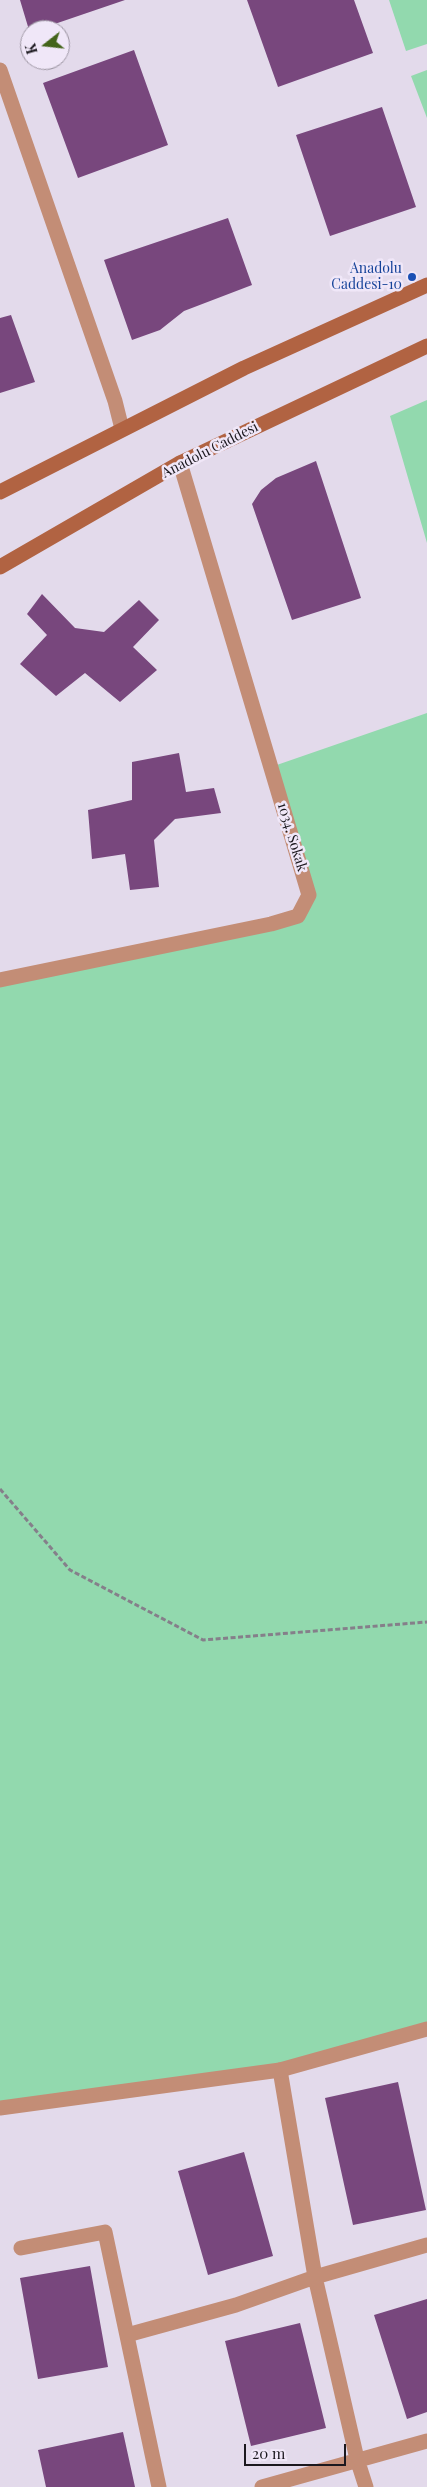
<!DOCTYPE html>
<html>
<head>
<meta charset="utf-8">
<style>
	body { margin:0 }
	#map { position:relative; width:427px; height:2487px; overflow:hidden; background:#e3daeb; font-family:"Playfair Display",serif }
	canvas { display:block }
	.north { position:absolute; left:20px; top:20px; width:50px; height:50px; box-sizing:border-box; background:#f0e7f8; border:1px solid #9b94a1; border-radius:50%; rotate:254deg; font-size:14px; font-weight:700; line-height:20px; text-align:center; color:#1b181e }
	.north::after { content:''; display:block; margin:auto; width:18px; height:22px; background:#43641a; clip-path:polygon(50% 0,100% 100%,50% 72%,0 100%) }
	.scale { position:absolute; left:244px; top:2444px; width:102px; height:22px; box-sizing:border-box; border:2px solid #1b181e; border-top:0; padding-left:6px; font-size:15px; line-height:18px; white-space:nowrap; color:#1b181e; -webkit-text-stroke:4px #f0e7f8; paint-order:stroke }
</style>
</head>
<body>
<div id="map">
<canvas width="427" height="2487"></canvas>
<div class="north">K</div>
<div class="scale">20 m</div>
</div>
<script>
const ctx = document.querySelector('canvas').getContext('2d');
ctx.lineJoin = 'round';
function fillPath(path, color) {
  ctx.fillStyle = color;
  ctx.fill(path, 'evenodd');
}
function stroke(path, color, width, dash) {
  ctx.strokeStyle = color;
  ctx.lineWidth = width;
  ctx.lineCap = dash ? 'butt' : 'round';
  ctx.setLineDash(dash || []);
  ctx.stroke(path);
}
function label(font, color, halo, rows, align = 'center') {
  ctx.font = font + ' "Playfair Display",serif';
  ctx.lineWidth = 5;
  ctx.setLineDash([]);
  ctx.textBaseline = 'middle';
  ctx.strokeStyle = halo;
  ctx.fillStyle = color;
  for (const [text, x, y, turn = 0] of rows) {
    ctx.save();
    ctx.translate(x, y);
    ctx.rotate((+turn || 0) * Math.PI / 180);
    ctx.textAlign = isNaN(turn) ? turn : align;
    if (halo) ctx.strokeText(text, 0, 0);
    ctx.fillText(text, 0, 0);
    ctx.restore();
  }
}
fillPath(new Path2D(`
	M 389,0 L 427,0 L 427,44 L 406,51 Z
	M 427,70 L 427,118 L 411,76 Z
	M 427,400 L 427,543 L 390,416 Z
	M 427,713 L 427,2028 L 280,2070 L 0,2108 L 0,979 L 298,916 L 309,895 L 271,767 Z`), '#92d9ae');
fillPath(new Path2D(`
	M 20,0 L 125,0 L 37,30 L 29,30 Z
	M 247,0 L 354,0 L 373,53 L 278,87 Z
	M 134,50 L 168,145 L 78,178 L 43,83 Z
	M 382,107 L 416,207 L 330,236 L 296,135 Z
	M 228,218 L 252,285 L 184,311 L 160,330 L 132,340 L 104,260 Z
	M 11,315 L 35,382 L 0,393 L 0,318 Z
	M 316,461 L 361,598 L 292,620 L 252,504 L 261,490 L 276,478 Z
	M 42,594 L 75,628 L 104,632 L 139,600 L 159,620 L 133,647 L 157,670 L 120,702 L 85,673 L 56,696 L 20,664 L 47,635 L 27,614 Z
	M 179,753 L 186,792 L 214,788 L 221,813 L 175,819 L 154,840 L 159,887 L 130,890 L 125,854 L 92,859 L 88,810 L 132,800 L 132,762 Z
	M 398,2082 L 426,2210 L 353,2225 L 325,2098 Z
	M 244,2152 L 273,2256 L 208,2275 L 178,2171 Z
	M 90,2266 L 108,2367 L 38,2379 L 20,2278 Z
	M 427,2299 L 427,2412 L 407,2419 L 374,2315 Z
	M 300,2323 L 326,2428 L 251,2446 L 225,2341 Z
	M 123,2432 L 135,2487 L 46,2487 L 38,2450 Z`), '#78477d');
stroke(new Path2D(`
	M 0,1489 L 70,1570 L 203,1640 L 427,1622`), '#857f8a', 3, [5, 2.5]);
stroke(new Path2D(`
	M 280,2070 L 315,2277 L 357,2459 L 366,2487
	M 21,2248 L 105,2232 L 159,2487
	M 127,2335 L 236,2305 L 315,2277 L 427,2245
	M 262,2487 L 427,2441`), '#c38d76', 15);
stroke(new Path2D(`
	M 0,70 L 115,401 L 122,429
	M 0,980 L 271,924 L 298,916 L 309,895 L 180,463
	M 0,2108 L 280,2070 L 427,2029`), '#c38d76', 15);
stroke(new Path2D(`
	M 0,492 L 244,368 L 427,285
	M 0,567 L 180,463 L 427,346`), '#b16342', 15);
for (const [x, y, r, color] of [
	[412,277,5,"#1a4fb4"]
]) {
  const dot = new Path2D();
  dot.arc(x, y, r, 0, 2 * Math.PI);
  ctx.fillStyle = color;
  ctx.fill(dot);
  stroke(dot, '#f0e7f8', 2);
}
label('14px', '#164399', '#f0e7f8', [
	["Anadolu",402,269],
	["Caddesi-10",402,285]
], 'right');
label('14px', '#1b181e', '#f0e7f8', [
	["Anadolu Caddesi",210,450,-27],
	["1034. Sokak",292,837,73]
]);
</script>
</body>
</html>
